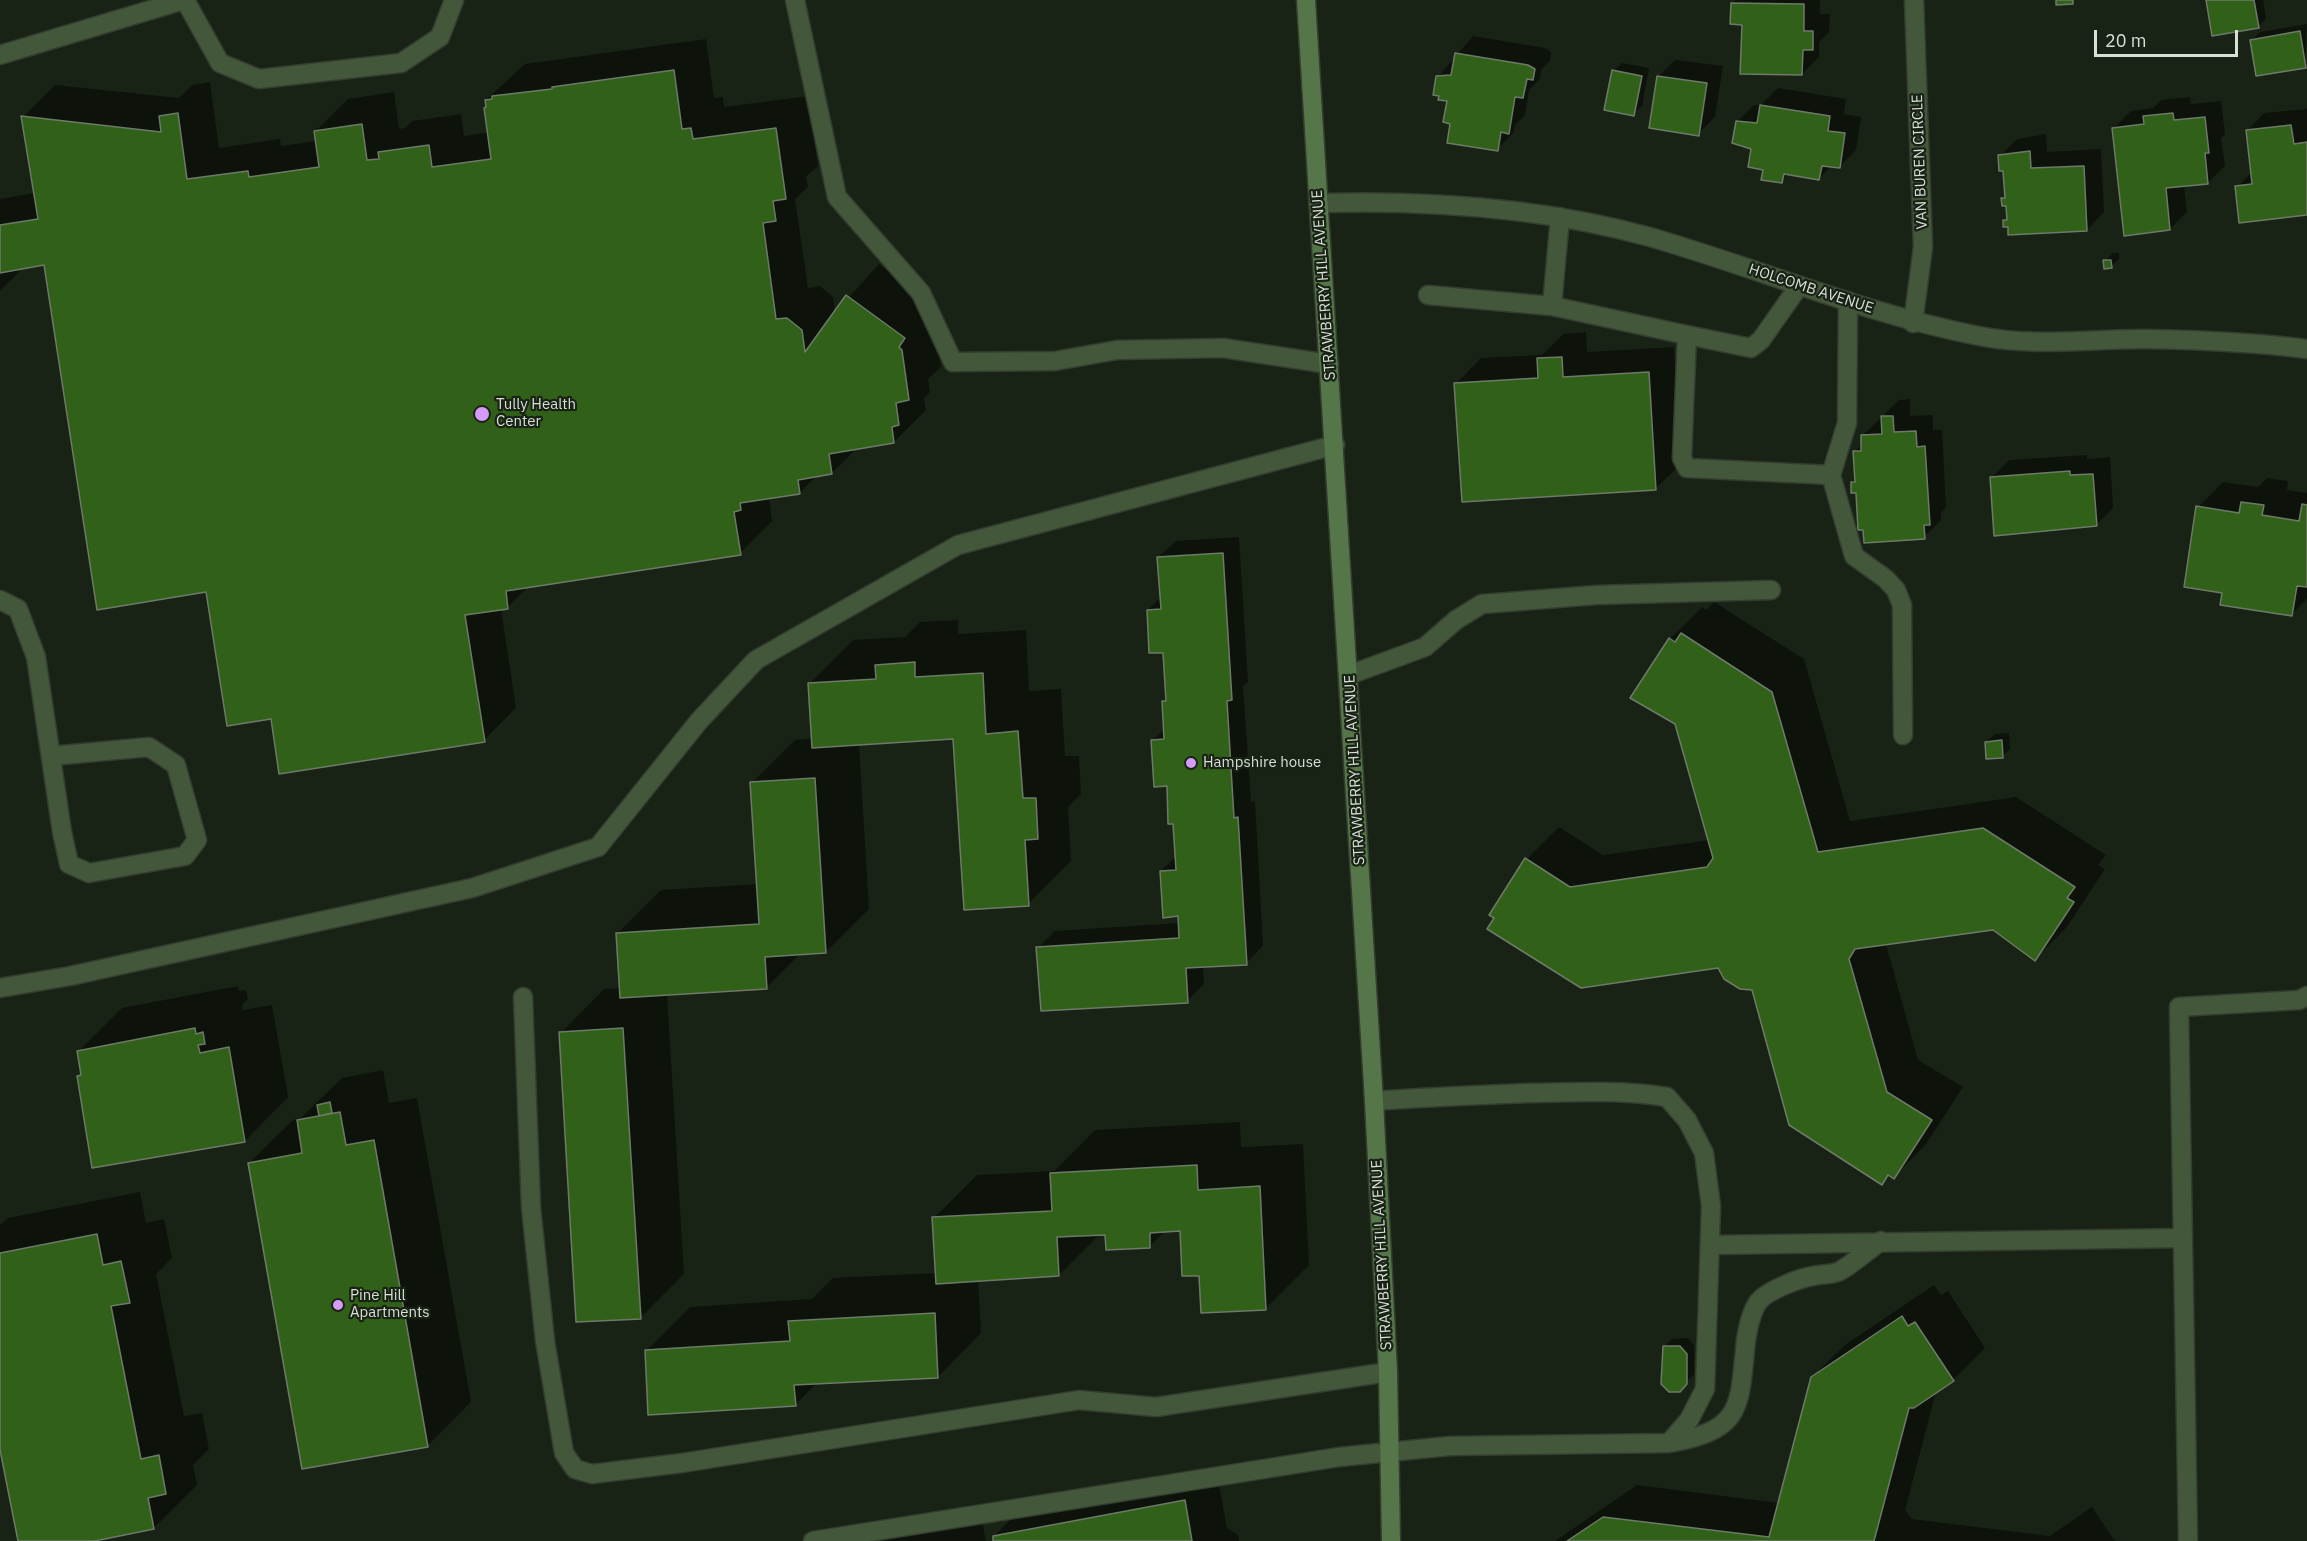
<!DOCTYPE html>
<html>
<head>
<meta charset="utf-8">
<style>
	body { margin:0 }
	#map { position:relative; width:2307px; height:1541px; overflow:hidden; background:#192315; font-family:"IBM Plex Sans",sans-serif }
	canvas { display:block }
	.scale { position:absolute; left:2094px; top:30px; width:144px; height:27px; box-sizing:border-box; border:3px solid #d8dfd6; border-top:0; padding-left:8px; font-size:18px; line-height:21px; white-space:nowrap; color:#d8dfd6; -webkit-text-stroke:4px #192315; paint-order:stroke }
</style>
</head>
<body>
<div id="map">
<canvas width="2307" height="1541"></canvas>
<div class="scale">20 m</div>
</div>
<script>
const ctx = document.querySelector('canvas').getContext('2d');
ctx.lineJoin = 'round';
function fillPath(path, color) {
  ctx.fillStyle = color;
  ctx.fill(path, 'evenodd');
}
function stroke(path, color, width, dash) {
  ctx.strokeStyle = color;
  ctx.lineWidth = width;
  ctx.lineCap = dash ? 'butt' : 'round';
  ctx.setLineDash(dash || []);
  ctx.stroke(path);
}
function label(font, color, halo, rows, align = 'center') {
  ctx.font = font + ' "IBM Plex Sans",sans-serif';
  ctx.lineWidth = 4.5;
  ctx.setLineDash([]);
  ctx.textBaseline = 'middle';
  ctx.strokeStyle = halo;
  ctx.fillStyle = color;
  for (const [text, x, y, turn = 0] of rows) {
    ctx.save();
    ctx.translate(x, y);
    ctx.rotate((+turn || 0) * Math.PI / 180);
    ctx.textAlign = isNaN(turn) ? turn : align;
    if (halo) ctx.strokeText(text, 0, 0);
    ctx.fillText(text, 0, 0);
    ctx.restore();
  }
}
fillPath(new Path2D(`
	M 1736,0 L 1820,0 L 1820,14 L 1830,14 L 1829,32 L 1819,42 L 1819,57 L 1802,74 L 1744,24 L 1732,3 Z
	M 2207,0 L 2263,0 L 2266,18 L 2258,27 Z
	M 2307,24 L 2305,67 L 2251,41 L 2260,32 Z
	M 1473,36 L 1545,48 L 1551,52 L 1550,61 L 1541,70 L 1540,79 L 1529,90 L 1525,115 L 1515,125 L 1514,132 L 1497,149 L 1452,122 L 1449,100 L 1438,77 Z
	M 706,39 L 714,98 L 723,97 L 724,107 L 808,96 L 818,166 L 806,177 L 808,187 L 795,199 L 808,288 L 820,286 L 833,297 L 835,313 L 879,264 L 936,306 L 933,317 L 941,367 L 928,379 L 930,392 L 924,398 L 926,410 L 894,442 L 857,448 L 832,473 L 817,475 L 800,493 L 769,497 L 772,521 L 740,553 L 529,586 L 508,607 L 501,609 L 516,708 L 484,740 L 272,717 L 45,264 L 24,267 L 0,291 L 0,199 L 35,193 L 23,117 L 55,85 L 179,98 L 192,85 L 210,82 L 219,148 L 280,139 L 281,146 L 317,141 L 316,131 L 348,99 L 394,92 L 399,129 L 405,128 L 412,121 L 461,114 L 464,136 L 490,132 L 486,100 L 525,64 Z
	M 1675,60 L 1723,66 L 1715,117 L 1698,134 L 1658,77 Z
	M 1622,63 L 1649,68 L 1642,106 L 1633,114 L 1613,71 Z
	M 1778,88 L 1846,99 L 1844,114 L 1861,117 L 1856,150 L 1839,167 L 1832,166 L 1819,178 L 1790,173 L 1781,182 L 1764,169 L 1737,122 L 1754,105 L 1761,105 Z
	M 2190,97 L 2191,104 L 2221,101 L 2225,135 L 2221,138 L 2225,166 L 2208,183 L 2184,185 L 2187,212 L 2170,229 L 2114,128 L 2131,111 L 2153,108 L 2161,100 Z
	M 2307,109 L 2307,214 L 2237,187 L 2252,172 L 2247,131 L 2264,113 Z
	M 2046,134 L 2047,152 L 2101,149 L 2104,212 L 2087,230 L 2009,226 L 2005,220 L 2008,217 L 2008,204 L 2003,198 L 2006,195 L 2004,169 L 2000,156 L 2017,139 Z
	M 2113,253 L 2119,253 L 2119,259 L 2111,267 L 2105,261 Z
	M 1586,332 L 1587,352 L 1674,347 L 1681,464 L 1655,489 L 1456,384 L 1481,358 L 1542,355 L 1563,334 Z
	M 1910,399 L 1910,416 L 1933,415 L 1933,430 L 1942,430 L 1946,507 L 1941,513 L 1941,520 L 1924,537 L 1857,491 L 1852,482 L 1856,478 L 1854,452 L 1863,444 L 1862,436 L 1899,400 Z
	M 2087,455 L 2087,459 L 2110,457 L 2113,508 L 2096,525 L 1992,477 L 2009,460 Z
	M 2267,478 L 2288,481 L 2287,490 L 2307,493 L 2307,599 L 2292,614 L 2224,592 L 2198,507 L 2223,482 L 2258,487 Z
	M 1239,537 L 1248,682 L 1243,686 L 1251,802 L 1255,801 L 1263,946 L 1246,963 L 1203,965 L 1204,984 L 1187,1001 L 1038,948 L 1055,931 L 1180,923 L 1179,914 L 1161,871 L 1176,856 L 1175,822 L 1168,785 L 1152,741 L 1165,728 L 1163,702 L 1167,698 L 1164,651 L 1148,610 L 1161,597 L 1158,558 L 1176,541 Z
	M 1714,602 L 1804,659 L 1850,821 L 2016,797 L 2106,855 L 2098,865 L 2105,869 L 2067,927 L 2035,959 L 1993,929 L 1886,944 L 1918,1060 L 1963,1087 L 1926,1144 L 1894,1177 L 1890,1174 L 1882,1183 L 1753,989 L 1719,967 L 1491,915 L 1527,859 L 1559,827 L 1603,855 L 1710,840 L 1670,639 L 1702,607 L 1706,610 Z
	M 958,620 L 958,634 L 1026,630 L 1029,691 L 1061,689 L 1065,756 L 1079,756 L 1081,794 L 1068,807 L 1071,861 L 1028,904 L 955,738 L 859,744 L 869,909 L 826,952 L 800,954 L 766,988 L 667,994 L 684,1274 L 640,1318 L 561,1033 L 604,989 L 621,988 L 618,933 L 661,890 L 758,884 L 752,783 L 795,740 L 813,738 L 810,683 L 853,640 L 905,637 L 920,622 Z
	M 2009,733 L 2010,749 L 2002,757 L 1986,742 L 1995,734 Z
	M 238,986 L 239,991 L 246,990 L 248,999 L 242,1005 L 243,1010 L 272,1005 L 288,1097 L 245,1141 L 78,1076 L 82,1073 L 78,1052 L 122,1008 Z
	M 383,1070 L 389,1103 L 417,1098 L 471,1402 L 428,1445 L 249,1163 L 293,1120 L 301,1118 L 342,1078 Z
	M 1240,1122 L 1241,1147 L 1303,1144 L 1309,1265 L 1266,1308 L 1181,1229 L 1166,1230 L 1150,1246 L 1100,1234 L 1059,1275 L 978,1280 L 981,1333 L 938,1377 L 817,1383 L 795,1405 L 647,1350 L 690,1307 L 812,1299 L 833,1278 L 937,1273 L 934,1218 L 977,1175 L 1054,1171 L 1095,1130 Z
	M 140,1192 L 146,1223 L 164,1219 L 172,1258 L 156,1274 L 184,1416 L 202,1413 L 209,1449 L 193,1465 L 197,1485 L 154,1528 L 87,1541 L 19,1541 L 0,1442 L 0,1225 L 8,1218 Z
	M 1934,1285 L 1941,1295 L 1948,1291 L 1985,1348 L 1953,1380 L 1936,1392 L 1905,1510 L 1912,1519 L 2050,1536 L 2092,1507 L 2115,1541 L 1555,1541 L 1637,1485 L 1779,1503 L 1812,1377 L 1845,1345 Z
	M 1688,1338 L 1694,1345 L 1694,1374 L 1679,1390 L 1664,1347 L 1672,1339 Z
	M 1216,1469 L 1227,1528 L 1238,1535 L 1239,1541 L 995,1541 L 994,1536 L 1026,1504 Z
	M 980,1512 L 986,1541 L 829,1541 Z`), '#0007');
const building = new Path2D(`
	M 2056,0 L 2073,0 L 2073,4 L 2056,5 Z
	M 2206,0 L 2254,0 L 2259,28 L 2212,36 Z
	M 1731,3 L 1804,4 L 1804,31 L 1813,31 L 1813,50 L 1803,50 L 1802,75 L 1740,74 L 1742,25 L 1730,24 Z
	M 2300,31 L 2306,68 L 2256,76 L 2250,40 Z
	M 1455,53 L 1528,65 L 1535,69 L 1533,80 L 1527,79 L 1523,98 L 1515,97 L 1509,134 L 1501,132 L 1498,151 L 1447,143 L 1450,124 L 1443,122 L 1447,101 L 1438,100 L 1439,96 L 1433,95 L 1436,76 L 1451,75 Z
	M 674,70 L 682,129 L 691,128 L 693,139 L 776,128 L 786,199 L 773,201 L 776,221 L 763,223 L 776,319 L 787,318 L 802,330 L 805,352 L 846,295 L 905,338 L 899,347 L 902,350 L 909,400 L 896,403 L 899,425 L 892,427 L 894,443 L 829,454 L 832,474 L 798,480 L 800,494 L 740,503 L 741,510 L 734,512 L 741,555 L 506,591 L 508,609 L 465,615 L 485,742 L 279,774 L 271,719 L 227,726 L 206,592 L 97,610 L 44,265 L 0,273 L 0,225 L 38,219 L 21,116 L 161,132 L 159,116 L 178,113 L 187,179 L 248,171 L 249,177 L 319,167 L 314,131 L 362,124 L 367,160 L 379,159 L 378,152 L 429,145 L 432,167 L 491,159 L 484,108 L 486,107 L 485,100 L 492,99 L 492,96 L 552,89 L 552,87 Z
	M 1612,70 L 1642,76 L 1634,116 L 1604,110 Z
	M 1657,76 L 1707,83 L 1699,136 L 1649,128 Z
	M 1760,105 L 1830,116 L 1828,131 L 1845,133 L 1840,168 L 1822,166 L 1819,180 L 1784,174 L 1782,183 L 1761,180 L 1763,170 L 1748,167 L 1751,149 L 1732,143 L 1736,121 L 1757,123 Z
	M 2173,113 L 2174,120 L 2205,117 L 2209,153 L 2205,153 L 2208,184 L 2166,188 L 2170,230 L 2124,236 L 2112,128 L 2144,124 L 2143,116 Z
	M 2291,125 L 2294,144 L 2307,142 L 2307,215 L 2239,223 L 2235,186 L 2252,184 L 2246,130 Z
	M 2030,151 L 2031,168 L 2084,166 L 2087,231 L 2008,235 L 2008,227 L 2003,227 L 2003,220 L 2007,220 L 2006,206 L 2002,206 L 2001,198 L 2005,198 L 2003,171 L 1999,171 L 1998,155 Z
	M 2103,260 L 2111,260 L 2112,268 L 2104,269 Z
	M 1562,357 L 1563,377 L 1649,372 L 1656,490 L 1462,502 L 1454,383 L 1538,378 L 1537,358 Z
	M 1881,416 L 1893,416 L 1894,432 L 1916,431 L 1917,447 L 1925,446 L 1930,525 L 1924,525 L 1925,539 L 1864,543 L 1863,530 L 1858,530 L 1856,493 L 1851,493 L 1851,482 L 1855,482 L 1853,451 L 1861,451 L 1861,435 L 1882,434 Z
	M 2070,471 L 2070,475 L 2093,474 L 2097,526 L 1994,536 L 1990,477 Z
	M 2241,502 L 2264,505 L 2262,515 L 2299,521 L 2302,504 L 2307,505 L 2307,587 L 2297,586 L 2292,616 L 2220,605 L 2222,593 L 2184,587 L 2196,506 L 2239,513 Z
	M 1223,553 L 1232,700 L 1227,701 L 1234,818 L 1238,817 L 1247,965 L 1186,968 L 1188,1003 L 1041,1011 L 1036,947 L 1179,938 L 1178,916 L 1163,918 L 1160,871 L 1176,870 L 1173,824 L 1168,824 L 1167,786 L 1154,787 L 1151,740 L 1164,739 L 1162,701 L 1166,701 L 1163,653 L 1149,653 L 1147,610 L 1161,609 L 1157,557 Z
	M 1681,633 L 1772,692 L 1818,852 L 1983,828 L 2075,887 L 2067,898 L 2074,902 L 2035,961 L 1993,930 L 1855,949 L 1849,959 L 1887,1092 L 1932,1120 L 1894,1179 L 1888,1175 L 1882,1185 L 1789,1125 L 1752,990 L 1740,989 L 1724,979 L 1718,968 L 1581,988 L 1487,929 L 1494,918 L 1489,915 L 1525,858 L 1570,887 L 1707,867 L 1713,858 L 1675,724 L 1630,698 L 1669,638 L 1675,642 Z
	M 915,662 L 915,677 L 983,673 L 986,734 L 1018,731 L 1023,798 L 1036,798 L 1038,839 L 1025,840 L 1029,906 L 964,910 L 953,739 L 812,748 L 808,683 L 876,679 L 875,665 Z
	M 2002,740 L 2003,758 L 1986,759 L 1985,742 Z
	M 815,778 L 826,953 L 765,957 L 767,989 L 620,998 L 616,933 L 759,924 L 750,782 Z
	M 195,1028 L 196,1034 L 203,1032 L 205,1044 L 198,1045 L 200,1053 L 229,1047 L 245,1142 L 92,1168 L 77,1076 L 81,1075 L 77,1051 Z
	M 623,1028 L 641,1319 L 576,1322 L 559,1032 Z
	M 330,1102 L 332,1113 L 319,1116 L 317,1105 Z
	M 340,1112 L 346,1145 L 374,1140 L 428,1447 L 302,1469 L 248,1163 L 302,1153 L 297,1120 Z
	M 1197,1165 L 1198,1190 L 1260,1186 L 1266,1310 L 1201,1313 L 1199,1276 L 1182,1276 L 1180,1231 L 1150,1233 L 1150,1248 L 1106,1250 L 1105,1235 L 1057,1237 L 1059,1276 L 936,1284 L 932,1217 L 1052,1211 L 1050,1173 Z
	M 97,1234 L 103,1265 L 121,1261 L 130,1303 L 111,1306 L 141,1459 L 159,1455 L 166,1494 L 148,1498 L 154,1529 L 95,1541 L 18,1541 L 0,1450 L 0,1253 Z
	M 935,1313 L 938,1378 L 794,1385 L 796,1406 L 648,1415 L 645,1350 L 790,1341 L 788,1321 Z
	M 1902,1316 L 1908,1326 L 1915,1322 L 1954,1381 L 1914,1408 L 1909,1408 L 1874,1541 L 1567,1541 L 1603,1517 L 1769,1537 L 1811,1377 Z
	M 1663,1346 L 1680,1346 L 1687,1354 L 1687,1384 L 1680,1392 L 1669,1392 L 1661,1384 Z
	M 1185,1500 L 1192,1541 L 993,1541 L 993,1536 Z`);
fillPath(building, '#316119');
stroke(building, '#6e7a69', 1.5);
const lane = new Path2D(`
	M 185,0 L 220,63 L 259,79 L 401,63 L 440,37 L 454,0
	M 795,0 L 837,197 L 921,293 L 953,362 L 1055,361 L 1117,350 L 1223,348 L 1329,364
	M 0,55 L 184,0
	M 1560,217 L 1552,306 L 1687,335 L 1682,458 L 1687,468 L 1831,475 L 1854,556 L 1886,579 L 1896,590 L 1902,605 L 1903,735
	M 1428,295 L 1552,306
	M 1687,335 L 1751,348 L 1761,340 L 1799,286
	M 1831,475 L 1847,423 L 1848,301
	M 0,600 L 18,609 L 36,657 L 62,832 L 69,864 L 89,873 L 185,856 L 197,840 L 176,765 L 149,747 L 51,756
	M 1349,675 L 1425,647 L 1456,620 L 1482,604 L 1596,595 L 1771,590
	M 0,988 L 70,976 L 472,888 L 598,847 L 699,721 L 756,660 L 958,545 L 1335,445
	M 523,997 L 531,1207 L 545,1341 L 564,1453 L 575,1469 L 592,1474 L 682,1463 L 1079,1400 L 1156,1407 L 1388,1372
	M 1711,1245 L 2183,1238
	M 1669,1443 C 1744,1430 1739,1407 1746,1340 C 1748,1328 1751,1311 1759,1301 C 1767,1291 1799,1278 1813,1276 C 1821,1274 1832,1275 1840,1271 C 1854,1263 1868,1250 1881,1241
	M 813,1541 L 1339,1457 L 1450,1446 L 1669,1443 L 1689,1420 L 1705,1389 L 1711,1206 L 1704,1153 L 1687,1120 L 1667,1097 C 1622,1090 1576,1092 1530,1093 C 1478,1095 1426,1097 1374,1101
	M 2188,1541 L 2179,1007 L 2299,1000 L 2307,996`);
const street = new Path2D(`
	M 1319,203 C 1430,200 1542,207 1650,237 C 1760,269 1866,314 1979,336 C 2034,347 2090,339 2145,339 C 2199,340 2254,342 2307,349
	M 1913,323 L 1923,247 L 1914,0`);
const secondary = new Path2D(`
	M 1306,0 L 1374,1101 L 1388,1372 L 1391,1541`);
stroke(lane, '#343d30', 21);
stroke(street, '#343d30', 21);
stroke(secondary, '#343d30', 21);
stroke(lane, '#43573b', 18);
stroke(street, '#43573b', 18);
stroke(secondary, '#557648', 18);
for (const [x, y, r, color] of [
	[482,414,8,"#d69bf9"],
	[1191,763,6,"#d69bf9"],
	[338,1305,6,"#d69bf9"]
]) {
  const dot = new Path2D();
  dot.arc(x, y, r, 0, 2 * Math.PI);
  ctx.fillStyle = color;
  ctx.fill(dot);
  stroke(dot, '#192315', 2);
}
label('15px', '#d8dfd6', '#192315', [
	["VAN BUREN CIRCLE",1920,162,-92],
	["STRAWBERRY HILL AVENUE",1324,285,-94],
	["HOLCOMB AVENUE",1811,289,18],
	["STRAWBERRY HILL AVENUE",1355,770,-93],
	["STRAWBERRY HILL AVENUE",1382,1255,-93]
]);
label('15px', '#d8dfd6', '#192315', [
	["Tully Health",496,405],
	["Center",496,422],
	["Hampshire house",1203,763],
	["Pine Hill",350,1296],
	["Apartments",350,1313]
], 'left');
</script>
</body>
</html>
